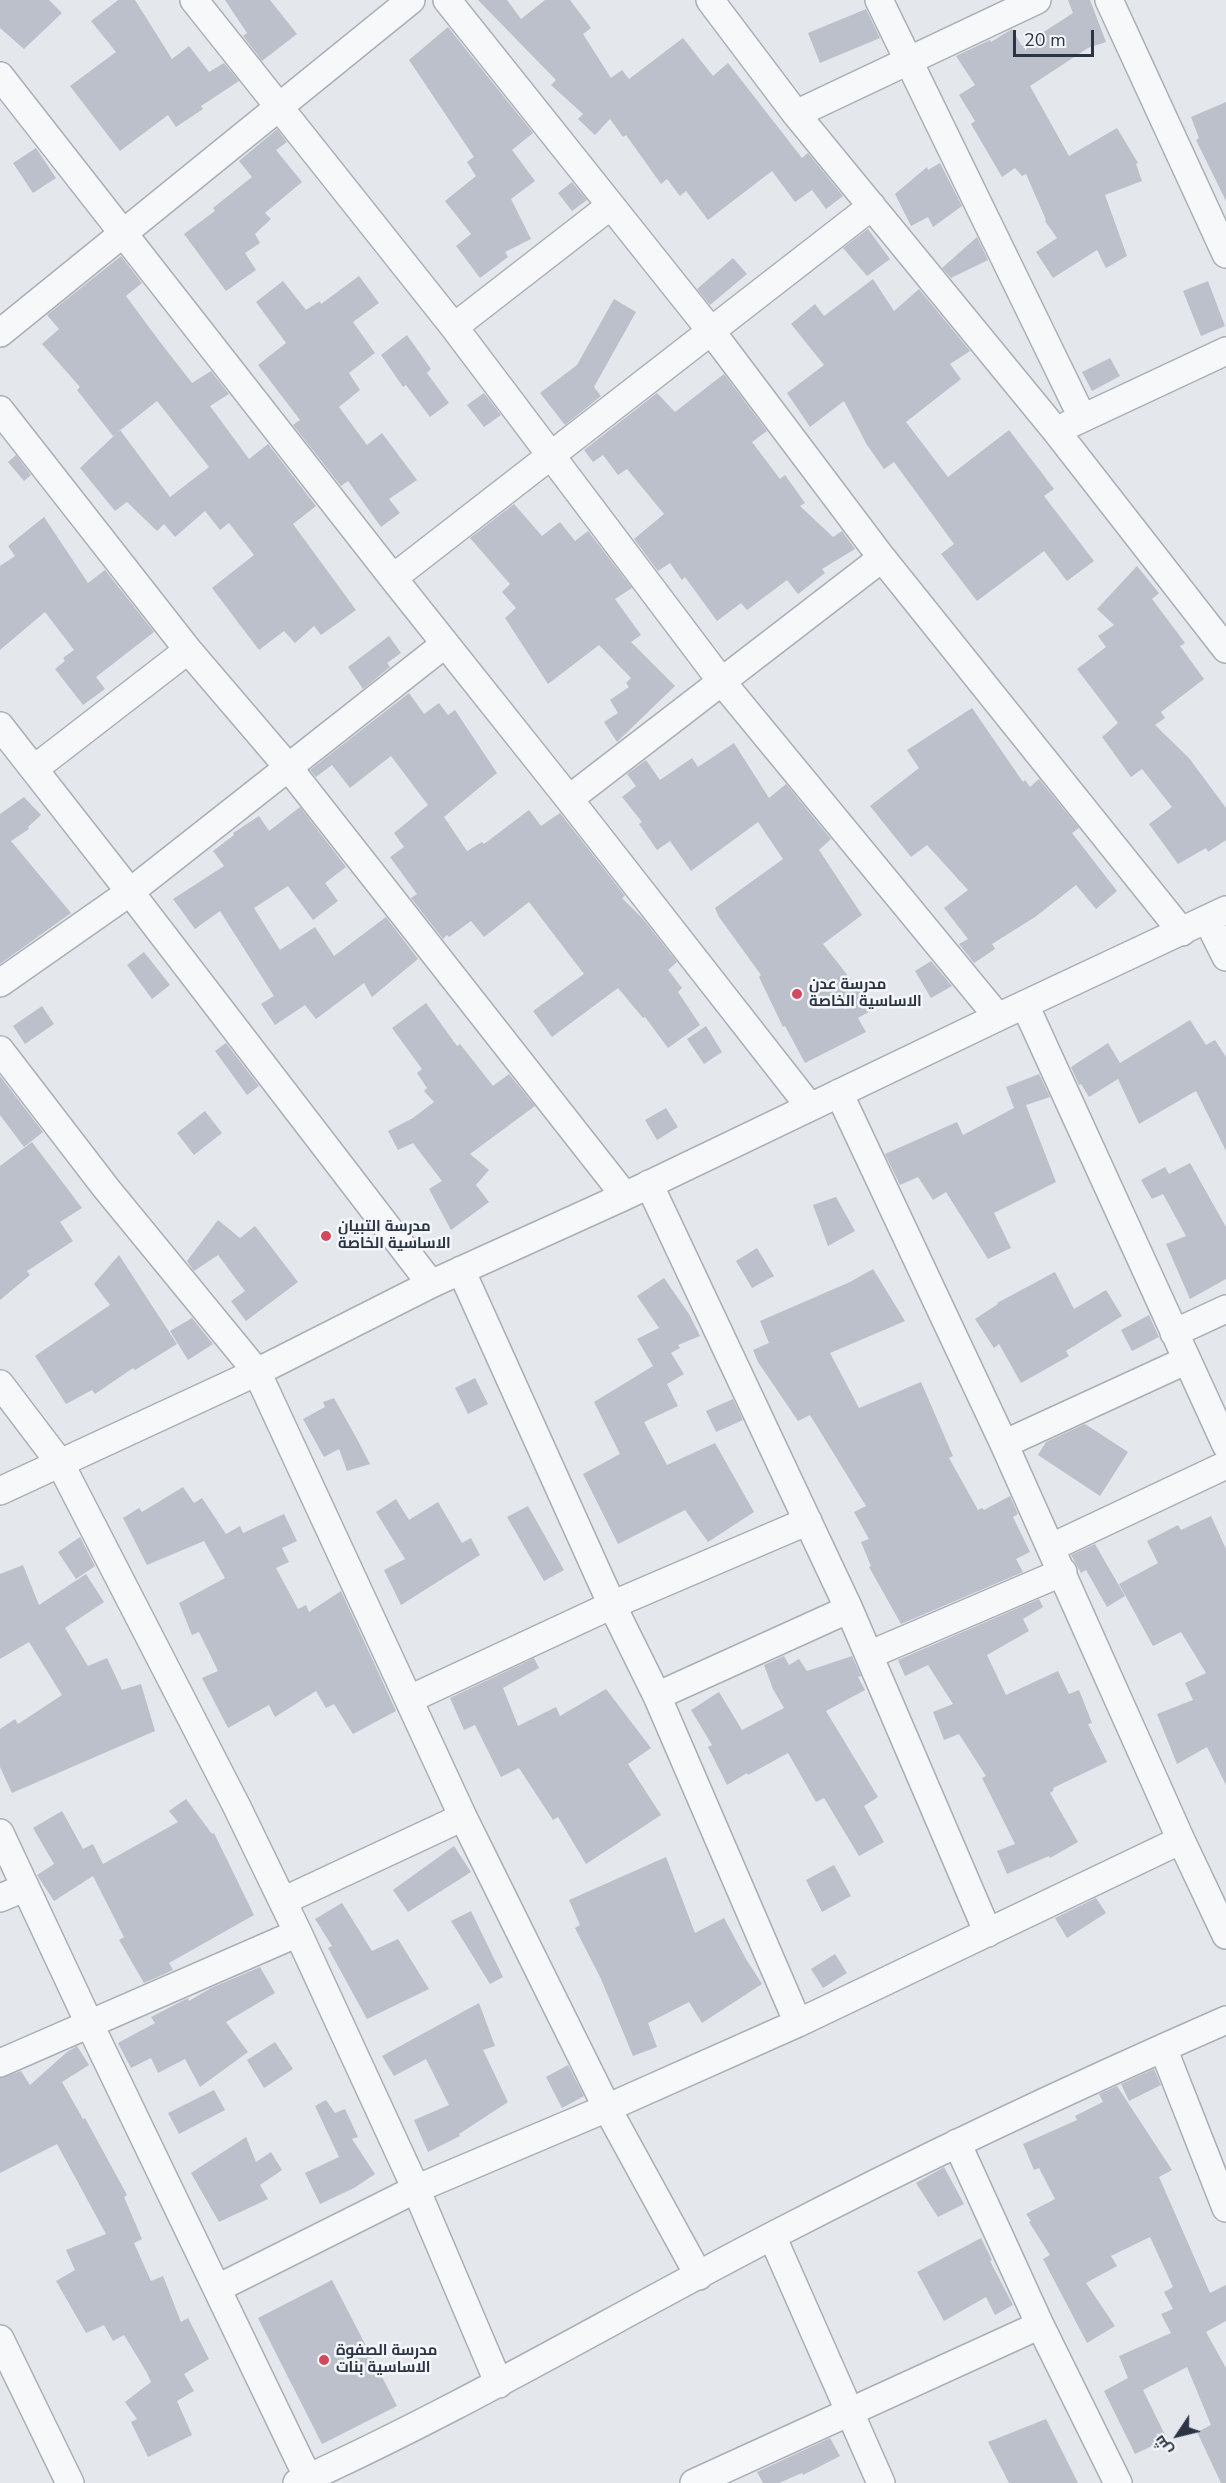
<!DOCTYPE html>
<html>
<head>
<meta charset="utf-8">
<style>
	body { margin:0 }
	#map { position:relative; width:1226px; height:2483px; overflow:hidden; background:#e4e7ec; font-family:"Nunito Sans",Cairo,sans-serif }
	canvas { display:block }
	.north { position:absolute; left:1148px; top:2405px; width:60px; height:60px; -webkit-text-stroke:4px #f4f6f9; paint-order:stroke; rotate:235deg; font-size:16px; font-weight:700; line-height:24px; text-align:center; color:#2b3445 }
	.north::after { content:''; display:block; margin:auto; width:21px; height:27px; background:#2b3445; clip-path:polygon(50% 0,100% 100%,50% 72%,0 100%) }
	.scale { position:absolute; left:1013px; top:30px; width:81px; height:27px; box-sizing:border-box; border:3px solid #2b3445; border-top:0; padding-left:8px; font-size:18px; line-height:21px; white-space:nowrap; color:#2b3445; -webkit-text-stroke:4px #f4f6f9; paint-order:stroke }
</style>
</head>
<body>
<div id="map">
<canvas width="1226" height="2483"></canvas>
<div class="north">ش</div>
<div class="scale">20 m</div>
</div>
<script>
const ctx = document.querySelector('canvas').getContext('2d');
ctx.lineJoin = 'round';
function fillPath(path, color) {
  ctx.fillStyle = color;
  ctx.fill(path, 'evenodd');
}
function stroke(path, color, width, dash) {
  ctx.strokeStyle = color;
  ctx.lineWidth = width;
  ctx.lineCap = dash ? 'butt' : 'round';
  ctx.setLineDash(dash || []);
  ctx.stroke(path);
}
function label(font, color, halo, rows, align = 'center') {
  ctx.font = font + ' "Nunito Sans",Cairo,sans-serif';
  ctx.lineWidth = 5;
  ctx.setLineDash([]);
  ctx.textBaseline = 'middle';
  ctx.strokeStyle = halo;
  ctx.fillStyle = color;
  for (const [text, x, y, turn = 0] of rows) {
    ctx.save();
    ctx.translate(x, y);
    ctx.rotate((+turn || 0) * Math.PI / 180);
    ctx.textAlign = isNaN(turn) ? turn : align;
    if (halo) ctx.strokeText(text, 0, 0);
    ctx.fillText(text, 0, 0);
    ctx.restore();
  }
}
fillPath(new Path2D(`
	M 0,0 L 49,0 L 62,13 L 24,49 L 0,28 Z
	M 118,0 L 135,0 L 172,59 L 189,46 L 209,72 L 224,63 L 239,81 L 201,106 L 203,109 L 176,127 L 168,115 L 120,151 L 70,86 L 116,52 L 91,21 Z
	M 225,0 L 270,0 L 297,34 L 262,61 L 243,36 L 247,33 Z
	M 478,0 L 507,0 L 521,19 L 545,0 L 570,0 L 591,28 L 583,34 L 611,78 L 622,70 L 629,79 L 683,38 L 713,76 L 728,63 L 802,158 L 808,153 L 843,196 L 826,209 L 812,190 L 795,202 L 772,171 L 708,220 L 686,191 L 680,196 L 667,179 L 661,184 L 626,135 L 623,137 L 610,119 L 595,135 L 578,119 L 583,114 L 551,85 L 556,80 Z
	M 1068,0 L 1090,0 L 1106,42 L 1088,48 L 1030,86 L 1069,156 L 1117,128 L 1138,163 L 1136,164 L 1142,181 L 1105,195 L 1127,256 L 1106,268 L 1097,250 L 1053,278 L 1036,252 L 1057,238 L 1045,221 L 1046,220 L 1026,174 L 1022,176 L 1015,168 L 1002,177 L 971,124 L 975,121 L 959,95 L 975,85 L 956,56 L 990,40 L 991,42 L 1012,29 L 1022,46 L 1073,13 Z
	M 866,9 L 880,38 L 820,63 L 808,33 Z
	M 448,27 L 533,133 L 512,150 L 535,181 L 511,199 L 531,239 L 505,252 L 508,257 L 480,278 L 456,246 L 471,234 L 445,201 L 476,176 L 467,162 L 474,157 L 409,60 Z
	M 1226,102 L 1226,201 L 1196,140 L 1199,138 L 1191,117 Z
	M 277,129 L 287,142 L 276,150 L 302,182 L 265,213 L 271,219 L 255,234 L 260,243 L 245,253 L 256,270 L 226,291 L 184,234 L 215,211 L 213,208 L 252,177 L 239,161 Z
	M 36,148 L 56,178 L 33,193 L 13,163 Z
	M 940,163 L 962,206 L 933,227 L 928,217 L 911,226 L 895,194 L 927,167 L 928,170 Z
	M 572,182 L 587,200 L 572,211 L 558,193 Z
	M 868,229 L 890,259 L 867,276 L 843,248 Z
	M 977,237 L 988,260 L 951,278 L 942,268 Z
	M 121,256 L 142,283 L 126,296 L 160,342 L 192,383 L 211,371 L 229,394 L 210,406 L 249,459 L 268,444 L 316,506 L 293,524 L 356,610 L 321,635 L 314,626 L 295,643 L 284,631 L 259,650 L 212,588 L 254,555 L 229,523 L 220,530 L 205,511 L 175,537 L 164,524 L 157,531 L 127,502 L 115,511 L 80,468 L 120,430 L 170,497 L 209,467 L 157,401 L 113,436 L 77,390 L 80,387 L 42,344 L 59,329 L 47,315 Z
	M 733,258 L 747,274 L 710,305 L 697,289 Z
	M 359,276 L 379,303 L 353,322 L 375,353 L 349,373 L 360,390 L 339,407 L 367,445 L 382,433 L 417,480 L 389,499 L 400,513 L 381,527 L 348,481 L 341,486 L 293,425 L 300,420 L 258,365 L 286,343 L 256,302 L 283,281 L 306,310 L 320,301 L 321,304 Z
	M 873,279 L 894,311 L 919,289 L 970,351 L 950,364 L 961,379 L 906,422 L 948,477 L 1009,430 L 1054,489 L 1044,496 L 1094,561 L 1067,581 L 1044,551 L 977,601 L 941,554 L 954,544 L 894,462 L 884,469 L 867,445 L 844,401 L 810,427 L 787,393 L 824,365 L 791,324 L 815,304 L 824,316 Z
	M 1208,281 L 1225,326 L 1201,336 L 1183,291 Z
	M 614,299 L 636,312 L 594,387 L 601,396 L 565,425 L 540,393 L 577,365 Z
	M 407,335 L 431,369 L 427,373 L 449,403 L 430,417 L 406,385 L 403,387 L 381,355 Z
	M 1110,358 L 1120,376 L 1092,391 L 1082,372 Z
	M 724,374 L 767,431 L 752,442 L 780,479 L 785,475 L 805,503 L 800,506 L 833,537 L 842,531 L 855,549 L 822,569 L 825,573 L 798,594 L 787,580 L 747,610 L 741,603 L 717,621 L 685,577 L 682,580 L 670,563 L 658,571 L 634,539 L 664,514 L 627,469 L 618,475 L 603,455 L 593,462 L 584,450 L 657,393 L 675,412 Z
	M 484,393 L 501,415 L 484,427 L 467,405 Z
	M 16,455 L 31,475 L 24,481 L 8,462 Z
	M 514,504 L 542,536 L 560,522 L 575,541 L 588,531 L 632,588 L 615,599 L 641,635 L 631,642 L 675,686 L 617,742 L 604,722 L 618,713 L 610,700 L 629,687 L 626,683 L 631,678 L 599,645 L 548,684 L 505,618 L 516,608 L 502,592 L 510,584 L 470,538 Z
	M 44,517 L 88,583 L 105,570 L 154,632 L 96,677 L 105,689 L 83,705 L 55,669 L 65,661 L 63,658 L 74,650 L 45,612 L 0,650 L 0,566 L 15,556 L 8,546 Z
	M 1137,566 L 1159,593 L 1152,599 L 1185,643 L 1180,646 L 1204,679 L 1161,712 L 1165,718 L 1155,725 L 1189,758 L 1226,808 L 1226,840 L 1208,852 L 1206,848 L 1178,864 L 1149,824 L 1172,807 L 1142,769 L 1131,777 L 1102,737 L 1118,723 L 1077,669 L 1106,647 L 1098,636 L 1114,625 L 1097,609 Z
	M 389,636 L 401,653 L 387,663 L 390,667 L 363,689 L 348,667 Z
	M 409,693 L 424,714 L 439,703 L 448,715 L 455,710 L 497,773 L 444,817 L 467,851 L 482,842 L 484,844 L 529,810 L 541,826 L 560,813 L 625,896 L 622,898 L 643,919 L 677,962 L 668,970 L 682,988 L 678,992 L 700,1025 L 668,1048 L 645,1017 L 643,1018 L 618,988 L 552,1037 L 533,1011 L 584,974 L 529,902 L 484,937 L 471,921 L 449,937 L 447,935 L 443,939 L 411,898 L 417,894 L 390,857 L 404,847 L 394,833 L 428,805 L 391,756 L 350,788 L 332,765 L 316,777 L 310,770 Z
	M 972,708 L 1023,782 L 1025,780 L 1030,787 L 1039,779 L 1079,828 L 1072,833 L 1117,891 L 1096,909 L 1076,885 L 1035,917 L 992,944 L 995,949 L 974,963 L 959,944 L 968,939 L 944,908 L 968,890 L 927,845 L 911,857 L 870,806 L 919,768 L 907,750 Z
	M 734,743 L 769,798 L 786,784 L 831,839 L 819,850 L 862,915 L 823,944 L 874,1009 L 858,1018 L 866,1032 L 805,1063 L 785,1026 L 783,1027 L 759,977 L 761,975 L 719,917 L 715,908 L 783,859 L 758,822 L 691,871 L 670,841 L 657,850 L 639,824 L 642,822 L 622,797 L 636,786 L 627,774 L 646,760 L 660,780 L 692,758 L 698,767 Z
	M 24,797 L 41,815 L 28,827 L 29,829 L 11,841 L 71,913 L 0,964 L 0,814 Z
	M 300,807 L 346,867 L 325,883 L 338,901 L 313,920 L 288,886 L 254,908 L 280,950 L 315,927 L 334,956 L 386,917 L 418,959 L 372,997 L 364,983 L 316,1019 L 305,1005 L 275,1025 L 261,1004 L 274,996 L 220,911 L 195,929 L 173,899 L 224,866 L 213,851 L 234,835 L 233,833 L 259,816 L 269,831 Z
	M 144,952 L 170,985 L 152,999 L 127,965 Z
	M 931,961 L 952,986 L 931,998 L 915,971 Z
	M 426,1003 L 457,1046 L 460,1044 L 493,1086 L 509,1074 L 535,1106 L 470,1154 L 489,1170 L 476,1185 L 489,1202 L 451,1230 L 429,1189 L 442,1181 L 413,1143 L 398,1150 L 388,1131 L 413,1118 L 434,1102 L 424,1091 L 427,1088 L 417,1073 L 422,1069 L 392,1028 Z
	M 42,1006 L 54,1024 L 25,1044 L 13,1026 Z
	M 1190,1020 L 1206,1045 L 1215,1040 L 1226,1057 L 1226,1151 L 1196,1091 L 1139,1124 L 1118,1079 L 1089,1097 L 1081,1084 L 1079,1085 L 1071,1067 L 1108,1043 L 1120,1063 Z
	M 706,1026 L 722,1052 L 704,1064 L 687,1039 Z
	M 226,1043 L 259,1086 L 247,1095 L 215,1051 Z
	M 1039,1074 L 1050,1097 L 1026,1105 L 1056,1182 L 994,1213 L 1011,1248 L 988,1259 L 946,1192 L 933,1200 L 918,1177 L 900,1185 L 885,1154 L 957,1122 L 963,1135 L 1014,1108 L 1006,1087 Z
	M 0,1076 L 43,1132 L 24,1147 L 0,1115 Z
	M 666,1108 L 678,1127 L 657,1140 L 645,1120 Z
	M 205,1111 L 222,1133 L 194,1155 L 177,1133 Z
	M 32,1142 L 82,1208 L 60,1222 L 73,1241 L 27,1271 L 30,1275 L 0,1300 L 0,1166 Z
	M 1190,1163 L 1226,1227 L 1226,1279 L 1190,1299 L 1166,1244 L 1186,1236 L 1163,1194 L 1152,1199 L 1141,1180 L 1165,1167 L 1169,1174 Z
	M 836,1197 L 855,1231 L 828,1246 L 813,1205 Z
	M 218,1220 L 240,1238 L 255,1226 L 298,1282 L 246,1321 L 231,1301 L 245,1291 L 218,1255 L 194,1271 L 187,1261 Z
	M 757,1248 L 774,1276 L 752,1288 L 736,1261 Z
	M 119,1255 L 177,1344 L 135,1370 L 133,1368 L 95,1394 L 92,1390 L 66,1404 L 35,1356 L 110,1305 L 94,1284 Z
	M 873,1269 L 905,1321 L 830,1353 L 859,1408 L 921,1382 L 953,1456 L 949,1458 L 978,1510 L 982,1508 L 984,1510 L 1010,1496 L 1018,1514 L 1013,1517 L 1030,1552 L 1016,1559 L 1023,1572 L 901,1624 L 869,1567 L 871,1566 L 861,1542 L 869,1539 L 854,1512 L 866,1506 L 810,1415 L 798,1421 L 758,1362 L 753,1350 L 769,1343 L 760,1321 L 850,1282 Z
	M 1055,1272 L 1074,1309 L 1106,1290 L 1122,1316 L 1066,1351 L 1069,1356 L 1021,1383 L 999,1344 L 994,1348 L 975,1319 L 998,1304 L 997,1303 Z
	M 664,1278 L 689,1314 L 700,1336 L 678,1345 L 680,1348 L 671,1353 L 684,1374 L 667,1384 L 678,1406 L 644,1422 L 667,1465 L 715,1443 L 754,1512 L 708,1542 L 685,1510 L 618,1544 L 583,1474 L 620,1454 L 594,1402 L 653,1366 L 637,1339 L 659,1328 L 637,1296 Z
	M 1149,1315 L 1159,1337 L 1132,1351 L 1121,1330 Z
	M 192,1318 L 213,1344 L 188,1360 L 170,1331 Z
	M 475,1378 L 488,1404 L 468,1414 L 455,1388 Z
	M 334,1398 L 357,1439 L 370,1464 L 347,1471 L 339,1449 L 324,1457 L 303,1419 L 325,1407 L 323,1402 Z
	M 733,1399 L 743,1420 L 716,1432 L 706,1411 Z
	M 1085,1424 L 1128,1452 L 1100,1496 L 1038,1455 L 1046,1442 Z
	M 183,1487 L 194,1503 L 202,1498 L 226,1534 L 240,1526 L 243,1533 L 284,1514 L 297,1541 L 282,1548 L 289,1562 L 276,1568 L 298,1609 L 306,1605 L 309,1612 L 341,1591 L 396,1711 L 353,1734 L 334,1704 L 326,1708 L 316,1691 L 275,1717 L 269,1705 L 228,1728 L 202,1678 L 218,1671 L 199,1632 L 192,1635 L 179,1603 L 225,1578 L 204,1541 L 147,1565 L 123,1518 L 139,1508 L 142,1512 Z
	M 396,1499 L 409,1520 L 438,1502 L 462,1543 L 471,1538 L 480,1555 L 401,1605 L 384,1570 L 405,1559 L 376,1512 Z
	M 528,1506 L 564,1570 L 544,1581 L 507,1517 Z
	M 1211,1516 L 1226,1549 L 1226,1785 L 1207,1747 L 1177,1764 L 1157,1714 L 1193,1700 L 1185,1683 L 1206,1673 L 1181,1632 L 1153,1646 L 1119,1584 L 1158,1563 L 1147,1541 L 1178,1525 L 1181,1530 Z
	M 80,1537 L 95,1566 L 76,1579 L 58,1552 Z
	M 1095,1544 L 1125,1596 L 1107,1607 L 1086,1570 L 1081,1573 L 1071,1555 Z
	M 23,1565 L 39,1605 L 86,1574 L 104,1602 L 65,1628 L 88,1666 L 107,1658 L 122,1690 L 141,1684 L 155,1731 L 12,1793 L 0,1767 L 0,1729 L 15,1719 L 18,1724 L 62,1695 L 29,1642 L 0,1659 L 0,1574 Z
	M 1039,1599 L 1043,1607 L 1023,1619 L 1029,1631 L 987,1655 L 1006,1695 L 1058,1671 L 1069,1694 L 1079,1690 L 1092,1723 L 1088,1724 L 1107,1762 L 1053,1788 L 1054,1790 L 1050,1793 L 1078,1842 L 1050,1858 L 1049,1856 L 1007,1874 L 997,1851 L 1015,1844 L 982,1778 L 986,1776 L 959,1734 L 944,1740 L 933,1712 L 953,1704 L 928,1665 L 905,1676 L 898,1660 Z
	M 784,1656 L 789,1665 L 799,1659 L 807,1671 L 852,1656 L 861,1676 L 858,1677 L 865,1690 L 826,1711 L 878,1797 L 864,1806 L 884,1842 L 859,1856 L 824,1798 L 816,1802 L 788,1753 L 748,1775 L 747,1773 L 727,1785 L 708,1747 L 712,1745 L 691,1710 L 719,1692 L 742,1730 L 784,1708 L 773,1689 L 764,1665 Z
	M 534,1658 L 539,1668 L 503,1688 L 518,1726 L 556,1707 L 560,1716 L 606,1689 L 651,1748 L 628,1764 L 661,1815 L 586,1864 L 558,1817 L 553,1820 L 519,1768 L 501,1777 L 475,1725 L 464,1730 L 450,1698 Z
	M 186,1799 L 212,1834 L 214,1833 L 254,1915 L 169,1963 L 173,1970 L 144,1983 L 119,1940 L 124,1937 L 93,1876 L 54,1901 L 37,1875 L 54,1864 L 33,1828 L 62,1811 L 83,1849 L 93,1844 L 103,1864 L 178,1822 L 169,1811 Z
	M 454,1846 L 471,1872 L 408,1912 L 393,1890 Z
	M 666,1857 L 695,1933 L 724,1918 L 746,1959 L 762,1984 L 702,2023 L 689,2002 L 648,2023 L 657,2047 L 633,2056 L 601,1979 L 575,1928 L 580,1925 L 569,1900 Z
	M 834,1865 L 851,1896 L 822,1912 L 806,1880 Z
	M 1096,1898 L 1106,1913 L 1067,1938 L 1055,1918 Z
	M 342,1903 L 372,1951 L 398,1939 L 429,1989 L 367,2019 L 328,1948 L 332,1946 L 315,1919 Z
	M 471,1911 L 503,1977 L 490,1984 L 451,1921 Z
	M 835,1954 L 847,1973 L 823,1988 L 811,1969 Z
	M 260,1967 L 275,1993 L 226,2022 L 248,2052 L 200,2087 L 185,2059 L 158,2073 L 151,2058 L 131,2068 L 118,2043 L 155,2023 L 151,2017 L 188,1998 L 189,2001 L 211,1988 Z
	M 479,2003 L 495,2046 L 483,2050 L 508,2102 L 459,2134 L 460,2136 L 428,2152 L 414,2120 L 449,2105 L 426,2059 L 394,2076 L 382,2056 Z
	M 275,2042 L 293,2069 L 264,2088 L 247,2060 Z
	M 77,2046 L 89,2065 L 62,2082 L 83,2119 L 85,2118 L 127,2195 L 124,2197 L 142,2239 L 134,2243 L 151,2281 L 163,2276 L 181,2322 L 188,2318 L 209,2359 L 184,2374 L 194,2391 L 177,2401 L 192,2435 L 148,2457 L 131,2422 L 137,2419 L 125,2402 L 151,2382 L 147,2373 L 124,2335 L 113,2341 L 104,2325 L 86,2333 L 56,2281 L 75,2270 L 66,2250 L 106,2234 L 57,2144 L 0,2173 L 0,2078 L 21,2071 L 30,2085 L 67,2052 Z
	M 568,2065 L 584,2096 L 562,2108 L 546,2077 Z
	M 1154,2069 L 1161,2085 L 1129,2101 L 1121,2084 Z
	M 1117,2086 L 1172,2170 L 1159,2177 L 1210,2293 L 1226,2285 L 1226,2321 L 1206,2332 L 1226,2368 L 1226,2483 L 1221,2483 L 1197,2432 L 1211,2425 L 1187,2367 L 1143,2390 L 1167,2439 L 1135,2454 L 1104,2391 L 1128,2378 L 1119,2356 L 1171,2333 L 1161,2314 L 1173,2309 L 1164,2292 L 1173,2287 L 1150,2237 L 1111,2256 L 1117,2266 L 1086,2283 L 1115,2326 L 1087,2343 L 1043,2259 L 1050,2255 L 1029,2222 L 1031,2221 L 1026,2214 L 1055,2199 L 1039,2168 L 1034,2170 L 1023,2144 L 1077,2120 L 1075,2116 L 1103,2102 L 1099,2094 Z
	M 214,2090 L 225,2110 L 179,2134 L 168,2113 Z
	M 326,2100 L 335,2113 L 345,2109 L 358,2137 L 352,2139 L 375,2174 L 354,2188 L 320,2204 L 305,2173 L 339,2157 L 315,2106 Z
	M 246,2137 L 256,2162 L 271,2152 L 282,2170 L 260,2185 L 268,2199 L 219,2222 L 191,2173 Z
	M 944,2167 L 964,2204 L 938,2217 L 916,2183 Z
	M 981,2238 L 992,2260 L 990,2261 L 1013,2305 L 995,2315 L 986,2297 L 944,2321 L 917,2272 Z
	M 332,2280 L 397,2406 L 322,2444 L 258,2318 Z
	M 1046,2419 L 1078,2483 L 1009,2483 L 988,2442 Z
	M 830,2438 L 840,2456 L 803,2475 L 802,2473 L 779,2483 L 763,2483 L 757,2472 Z`), '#bbc0ca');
const street = new Path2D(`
	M 194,0 L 454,327 L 722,682 L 998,1017
	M 447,0 L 711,331 L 882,558 L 1182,932
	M 710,0 L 796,114 L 1056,431 L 1226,649
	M 879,0 L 1082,417
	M 1109,0 L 1226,254
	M 0,76 L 393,578 L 569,799 L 810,1107
	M 796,114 L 1037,0
	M 454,327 L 610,206
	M 0,333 L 411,0
	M 0,410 L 188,650 L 288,767 L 625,1196
	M 1068,425 L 1226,351
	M 393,578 L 872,206
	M 0,726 L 130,892 L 431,1284
	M 34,769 L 188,650
	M 569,799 L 882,558
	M 1207,919 L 1226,957
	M 0,983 L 130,892 L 445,644
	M 1025,1005 L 1226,1445
	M 0,1050 L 106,1188 L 257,1372 L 463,1817 L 607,2108 L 699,2276
	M 839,1093 L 1004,1444 L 1181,1840 L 1226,1935
	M 649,1184 L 849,1609 L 988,1933
	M 461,1270 L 612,1605 L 657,1696 L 798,2023
	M 1174,1333 L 1226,1309
	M 0,1384 L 60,1463 L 236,1805 L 298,1933 L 416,2189 L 499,2384
	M 1004,1444 L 1187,1360
	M 0,1491 L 257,1372 L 431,1284 L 625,1196 L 998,1017 L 1226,910
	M 1052,1547 L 1226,1465
	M 869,1655 L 1063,1572
	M 657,1696 L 849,1609
	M 410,1699 L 612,1605 L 808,1521
	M 0,1833 L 89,2023 L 308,2478
	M 0,1898 L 24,1888
	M 283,1901 L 463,1817
	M 1163,2048 L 1226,2208
	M 0,2063 L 298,1933
	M 957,2143 L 1040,2325 L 1118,2483
	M 772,2236 L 881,2483
	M 218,2288 L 416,2189 L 607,2108 L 798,2023 L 1181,1840
	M 0,2339 L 70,2483
	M 297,2483 C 461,2409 615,2317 774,2235 C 922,2158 1073,2087 1226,2020
	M 694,2483 L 1040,2325`);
stroke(street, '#a9aeb7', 30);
stroke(street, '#f7f8fa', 27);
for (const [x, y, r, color] of [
	[797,994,6,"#d1495b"],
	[326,1236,6,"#d1495b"],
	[324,2360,6,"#d1495b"]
]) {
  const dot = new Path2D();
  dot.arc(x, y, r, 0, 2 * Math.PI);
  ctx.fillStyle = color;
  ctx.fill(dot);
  stroke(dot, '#f4f6f9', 2);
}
label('bold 15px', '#2b3445', '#f4f6f9', [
	["مدرسة عدن",809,985],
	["الاساسية الخاصة",809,1002],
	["مدرسة التبيان",338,1227],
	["الاساسية الخاصة",338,1244],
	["مدرسة الصفوة",336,2351],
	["الاساسية بنات",336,2368]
], 'left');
</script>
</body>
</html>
